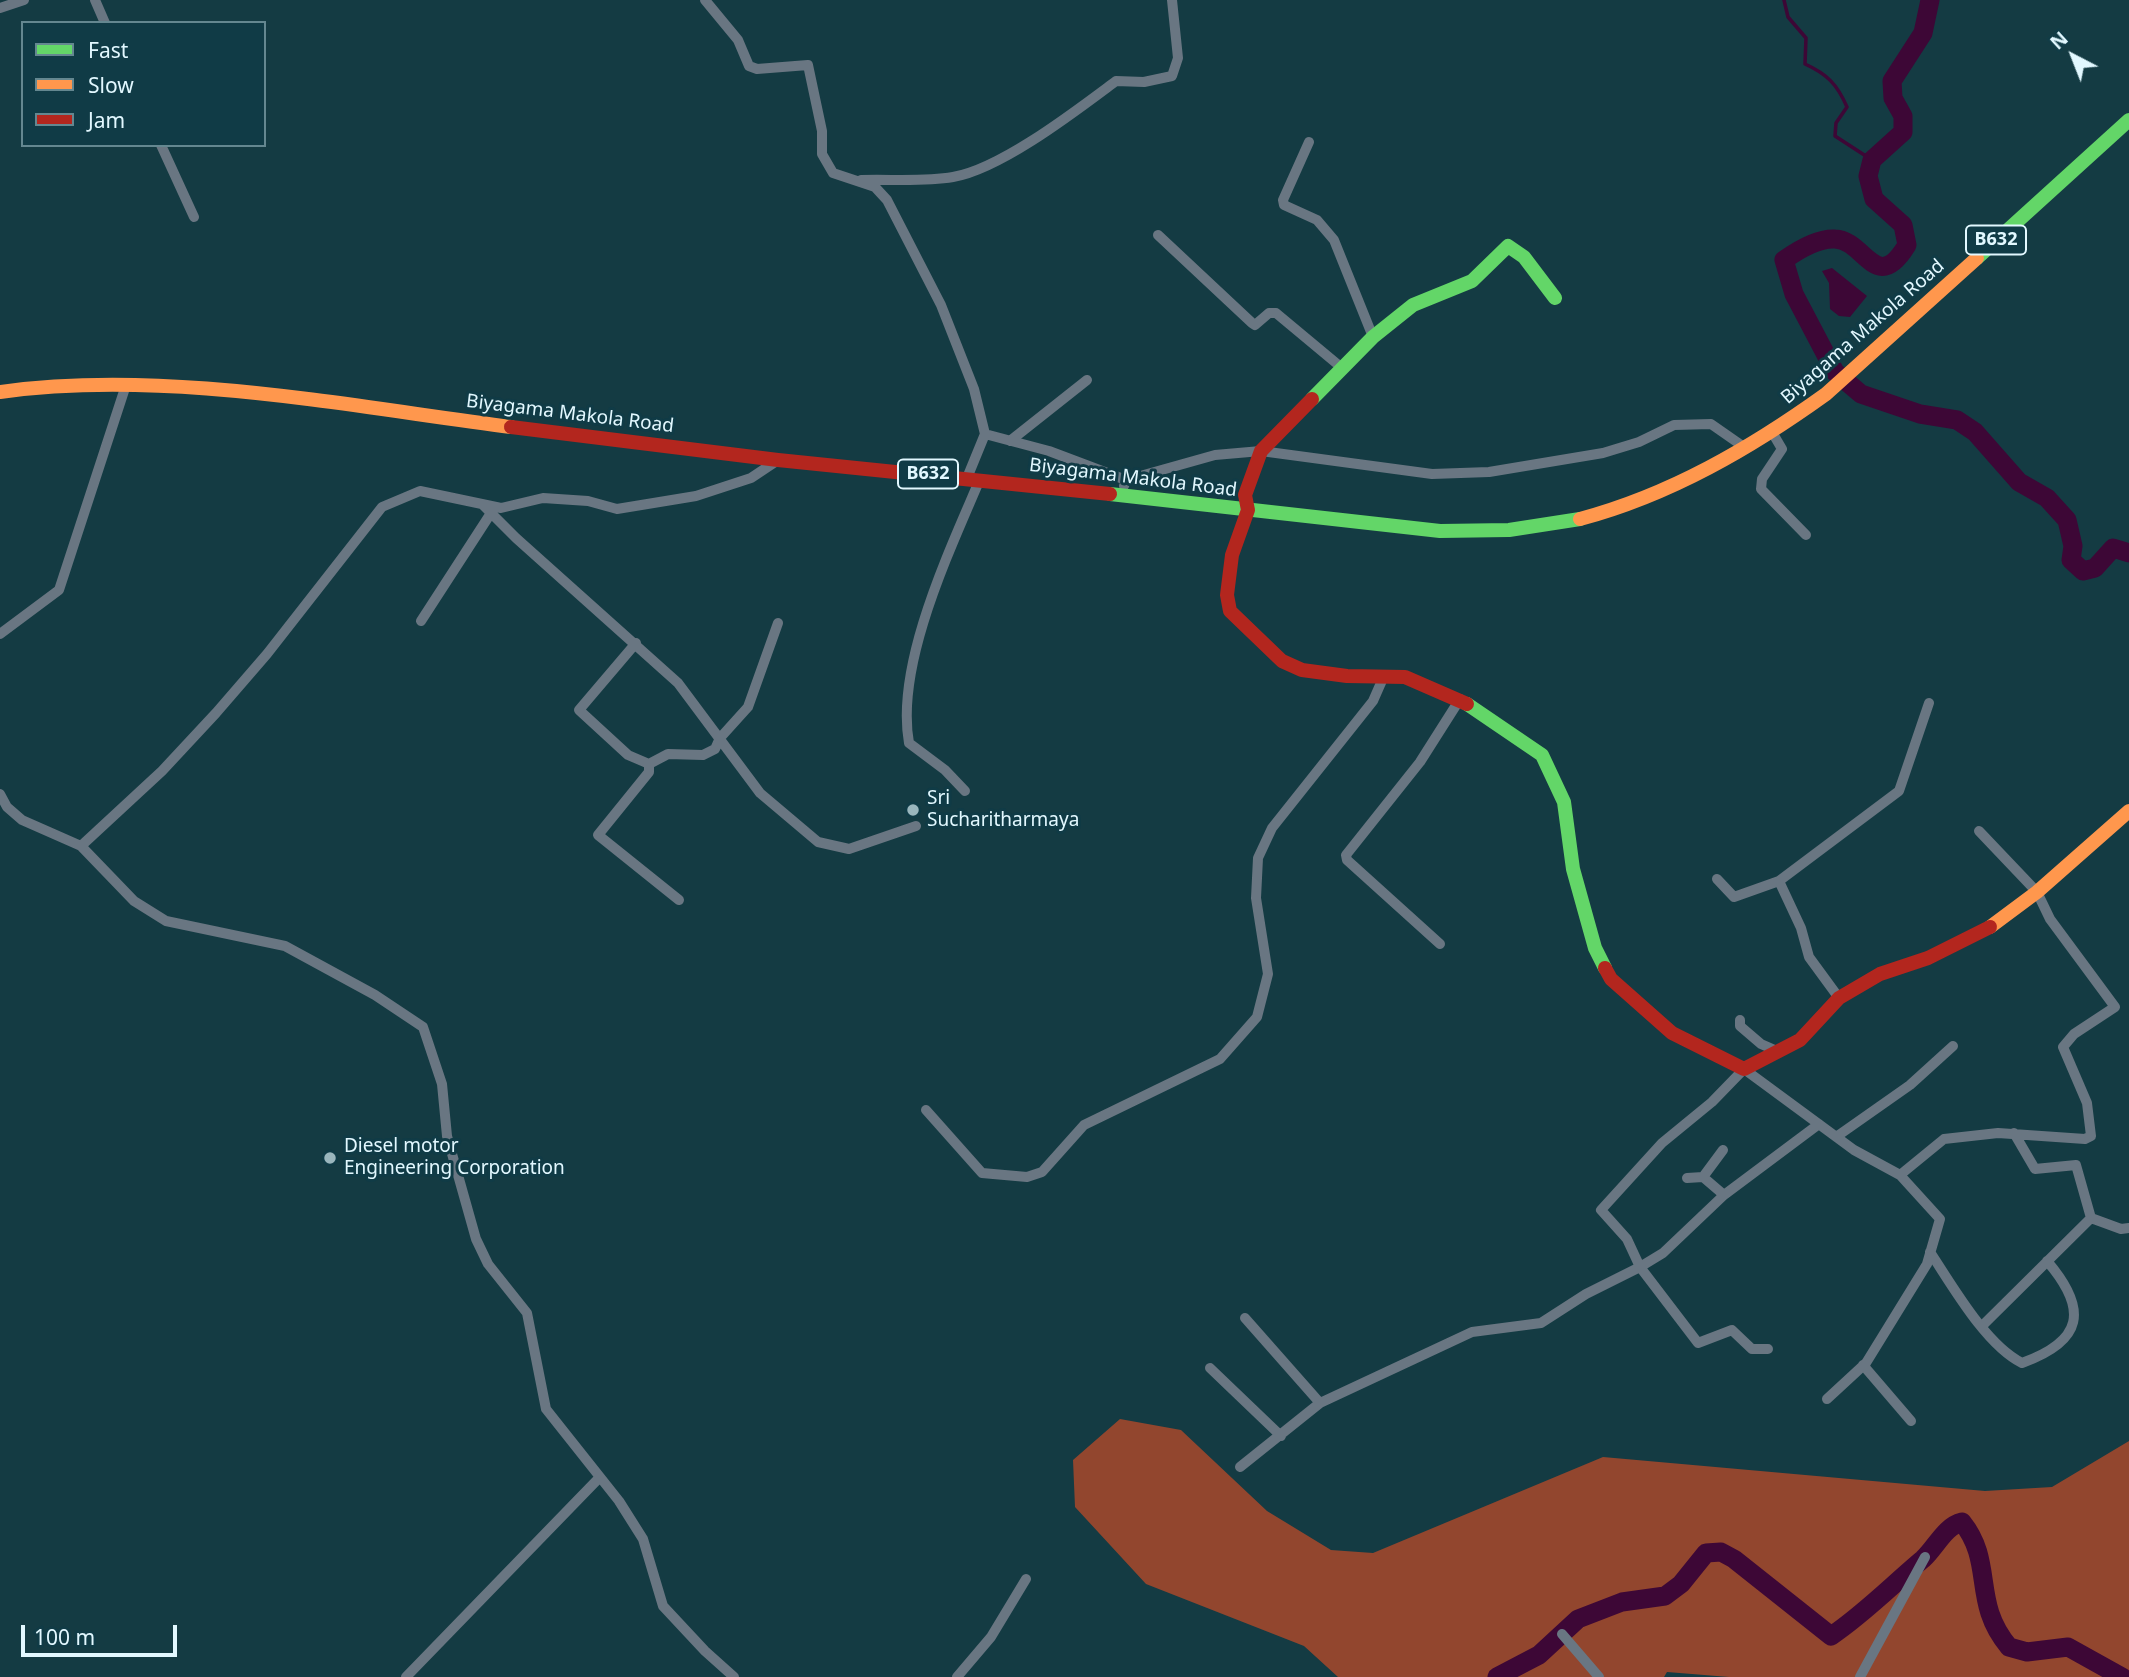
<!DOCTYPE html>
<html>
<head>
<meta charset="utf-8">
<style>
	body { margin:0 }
	#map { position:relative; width:2129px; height:1677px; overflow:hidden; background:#143b43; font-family:"Noto Sans",sans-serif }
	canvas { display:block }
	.legend { position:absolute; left:21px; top:21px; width:245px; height:126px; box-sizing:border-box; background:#103b46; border:2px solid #648790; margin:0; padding:9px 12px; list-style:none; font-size:21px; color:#e2f8ff }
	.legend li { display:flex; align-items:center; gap:14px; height:35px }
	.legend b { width:35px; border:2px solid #648790 }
	.north { position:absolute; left:2038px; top:21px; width:70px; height:70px; -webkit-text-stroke:5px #103b46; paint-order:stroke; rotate:318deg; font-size:19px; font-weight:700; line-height:28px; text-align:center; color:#e2f8ff }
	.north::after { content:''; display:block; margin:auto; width:24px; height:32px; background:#e2f8ff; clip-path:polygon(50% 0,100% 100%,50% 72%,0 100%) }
	.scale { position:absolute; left:21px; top:1625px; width:156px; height:32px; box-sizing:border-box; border:4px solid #e2f8ff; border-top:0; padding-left:9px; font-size:21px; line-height:24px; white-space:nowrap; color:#e2f8ff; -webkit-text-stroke:5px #103b46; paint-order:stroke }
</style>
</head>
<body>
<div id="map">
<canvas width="2129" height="1677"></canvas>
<ul class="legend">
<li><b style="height:9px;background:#63d668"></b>Fast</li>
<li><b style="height:9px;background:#ff974d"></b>Slow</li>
<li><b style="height:9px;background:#b3261e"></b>Jam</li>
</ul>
<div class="north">N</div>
<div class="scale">100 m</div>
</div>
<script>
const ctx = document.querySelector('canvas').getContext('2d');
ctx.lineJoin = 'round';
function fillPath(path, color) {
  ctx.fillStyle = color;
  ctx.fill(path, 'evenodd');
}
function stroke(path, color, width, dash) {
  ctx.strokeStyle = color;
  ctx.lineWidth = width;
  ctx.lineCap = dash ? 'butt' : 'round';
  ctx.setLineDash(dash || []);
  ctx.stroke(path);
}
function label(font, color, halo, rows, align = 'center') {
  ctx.font = font + ' "Noto Sans",sans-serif';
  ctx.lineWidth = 6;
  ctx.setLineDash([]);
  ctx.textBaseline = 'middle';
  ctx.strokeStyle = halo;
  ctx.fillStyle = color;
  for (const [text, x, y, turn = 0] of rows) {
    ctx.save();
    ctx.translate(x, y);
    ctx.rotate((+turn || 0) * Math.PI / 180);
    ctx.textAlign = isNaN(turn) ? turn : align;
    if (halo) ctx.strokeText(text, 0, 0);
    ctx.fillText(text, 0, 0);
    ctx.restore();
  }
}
fillPath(new Path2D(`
	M 1120,1419 L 1181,1430 L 1267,1511 L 1331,1550 L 1373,1553 L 1603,1457 L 1985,1491 L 2052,1487 L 2129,1441 L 2129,1677 L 1729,1677 L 1667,1672 L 1664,1677 L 1338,1677 L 1304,1646 L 1146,1584 L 1075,1507 L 1073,1460 Z`), '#92462e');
fillPath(new Path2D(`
	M 1832,268 L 1867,296 L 1850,317 L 1839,316 L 1830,309 L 1829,283 L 1822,271 Z`), '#3d0736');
stroke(new Path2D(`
	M 1784,0 L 1788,17 L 1806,38 L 1805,64 C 1827,74 1837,84 1847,107 L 1836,123 L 1835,136 L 1872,160`), '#3d0736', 3.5);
stroke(new Path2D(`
	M 1930,0 L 1923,33 L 1892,81 L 1893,98 L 1903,116 L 1903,132 L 1872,160 L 1868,176 L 1874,199 L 1903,225 L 1907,245 C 1876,296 1865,240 1835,239 C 1817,238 1798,250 1784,260 L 1794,294 L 1835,372 L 1861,394 L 1920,414 L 1957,420 L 1975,432 L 2019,482 L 2047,498 L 2067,520 L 2073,546 L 2071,560 L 2083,571 L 2095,568 L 2113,548 L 2129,553
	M 1497,1677 L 1539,1655 L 1578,1619 L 1622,1602 L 1665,1596 L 1681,1584 L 1706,1553 L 1721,1552 L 1734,1559 L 1831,1636 C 1864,1614 1893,1584 1923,1559 C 1936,1547 1945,1526 1962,1522 C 1995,1563 1971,1602 2009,1647 L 2027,1652 L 2068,1647 L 2122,1677`), '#3d0736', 19);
stroke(new Path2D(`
	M 95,0 L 105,23
	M 705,0 L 738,40 L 749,66 L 757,69 L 808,65 L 822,131 L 822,154 L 833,173 L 875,187 L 887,200 L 941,305 L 974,389 L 985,434 L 967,478
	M 0,8 L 24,0
	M 1309,142 L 1283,200 L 1284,205 L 1317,220 L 1334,240 L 1373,337
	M 161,145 L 194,217
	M 861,180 C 891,179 924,182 953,177 C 1001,169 1077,110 1116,81 L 1144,82 L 1172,76 L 1178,58 L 1172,0
	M 1158,235 L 1252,323 L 1255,325 L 1269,313 L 1276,313 L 1342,368
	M 1772,432 L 1782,449 L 1762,479 L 1761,489 L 1806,535
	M 985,434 L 1049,451 L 1126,480 L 1124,486
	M 1010,441 L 1087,380
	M 1126,480 L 1215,455 L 1261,451 L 1432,474 L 1489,472 L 1603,453 L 1639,442 L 1674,425 L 1711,424 L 1744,447
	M 482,504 L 516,538 L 678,683 L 760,793 L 818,842 L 849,849 L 916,826
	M 421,621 L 491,513
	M 0,634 L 59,590 L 126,385
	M 636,643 L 579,710 L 628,755 L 649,764 L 649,772 L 598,835 L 679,900
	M 649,764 L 668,754 L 703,755 L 715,749 L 720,738 L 748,707 L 778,623
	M 965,791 L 945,770 L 909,743 C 895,665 949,552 980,479
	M 0,794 L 7,807 L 22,820 L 81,846 L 134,901 L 166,921 L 285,946 L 375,995 L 423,1027 L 442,1084 L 447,1136 L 476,1239 L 488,1264 L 527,1313 L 546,1409 L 619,1501 L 643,1539 L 663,1606 L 705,1651 L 734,1677
	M 81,846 L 162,771 L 216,713 L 267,654 L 382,507 L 420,491 L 501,508 L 543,498 L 588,501 L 617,509 L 696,496 L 751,478 L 778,460
	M 1717,879 L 1734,897 L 1779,881
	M 1440,944 L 1347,860 L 1346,855 L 1420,762 L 1460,699
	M 1839,998 L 1809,957 L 1801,928 L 1779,881 L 1899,791 L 1929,703
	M 1740,1020 L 1740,1026 L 1761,1044 L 1777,1051
	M 926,1110 L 982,1173 L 1027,1177 L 1042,1172 L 1084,1125 L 1220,1059 L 1257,1017 L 1268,974 L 1256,898 L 1258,858 L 1272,828 L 1373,701 L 1384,676
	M 2014,1133 L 2035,1169 L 2076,1165 L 2091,1218
	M 1836,1137 L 1910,1085 L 1953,1046
	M 1900,1175 L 1944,1139 L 1998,1133 L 2085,1139 L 2091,1136 L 2087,1103 L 2063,1047 L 2074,1034 L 2115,1007 L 2050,919 L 2037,892 L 1979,831
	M 1703,1177 L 1723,1150
	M 1687,1178 L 1703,1177 L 1724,1195
	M 2091,1218 L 2121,1229 L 2129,1228
	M 1930,1252 C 1953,1287 1986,1345 2022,1363 C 2083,1341 2089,1310 2047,1261
	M 1245,1318 L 1320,1403
	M 1983,1325 L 2091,1218
	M 1768,1349 L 1752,1349 L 1732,1330 L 1698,1343 L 1640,1267 L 1663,1253 L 1724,1195 L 1819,1124
	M 1863,1365 L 1911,1421
	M 1210,1368 L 1281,1436
	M 1240,1467 L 1320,1403 L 1472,1332 L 1541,1323 L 1586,1294 L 1640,1267 L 1627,1239 L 1601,1210 L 1662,1143 L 1712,1102 L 1744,1069 L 1854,1150 L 1900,1175 L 1940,1219 L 1927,1264 L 1866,1363 L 1827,1399
	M 1562,1634 L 1599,1677
	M 406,1677 L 600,1477
	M 957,1677 L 991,1637 L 1026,1579
	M 1860,1677 L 1925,1557`), '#697682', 10);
stroke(new Path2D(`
	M 1977,258 L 2129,120
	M 1312,399 L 1373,337 L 1413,305 L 1472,281 L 1508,246 L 1524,257 L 1555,298
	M 1110,494 L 1440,531 L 1509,530 L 1580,519
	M 1467,704 L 1542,755 L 1564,802 L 1573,869 L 1595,948 L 1605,968`), '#63d668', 14);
stroke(new Path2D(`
	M 0,392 C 164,369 347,406 511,427
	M 1580,519 C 1670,495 1751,448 1826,394 L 1977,258
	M 1990,927 L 2037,892 L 2129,811`), '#ff974d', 14);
stroke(new Path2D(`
	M 1312,399 L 1261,451 L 1245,495 L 1248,510 L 1232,555 L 1227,595 L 1230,611 L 1282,661 L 1302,670 L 1347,676 L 1405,677 L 1467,704
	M 511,427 L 778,460 L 1110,494
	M 1605,968 L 1611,979 L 1672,1033 L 1744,1069 L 1800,1040 L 1839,998 L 1880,974 L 1928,958 L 1990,927`), '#b3261e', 14);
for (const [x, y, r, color] of [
	[913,810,7,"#9ab6bd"],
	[330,1158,7,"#9ab6bd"]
]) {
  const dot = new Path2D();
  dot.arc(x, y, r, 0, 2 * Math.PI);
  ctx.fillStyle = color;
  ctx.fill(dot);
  stroke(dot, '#103b46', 2.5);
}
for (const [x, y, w] of [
	[1996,240,60],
	[928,474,60]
]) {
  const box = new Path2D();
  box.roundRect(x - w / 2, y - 14.5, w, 29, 5);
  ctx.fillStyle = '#103b46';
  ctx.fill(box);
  stroke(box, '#e2f8ff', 2);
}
label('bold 18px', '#e2f8ff', null, [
	["B632",1996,240],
	["B632",928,474]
]);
label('19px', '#e2f8ff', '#103b46', [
	["Biyagama Makola Road",1863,332,-41],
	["Biyagama Makola Road",570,414,7],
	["Biyagama Makola Road",1133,478,7]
]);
label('19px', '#e2f8ff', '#103b46', [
	["Sri",927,799],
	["Sucharitharmaya",927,821],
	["Diesel motor",344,1147],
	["Engineering Corporation",344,1169]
], 'left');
</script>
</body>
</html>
